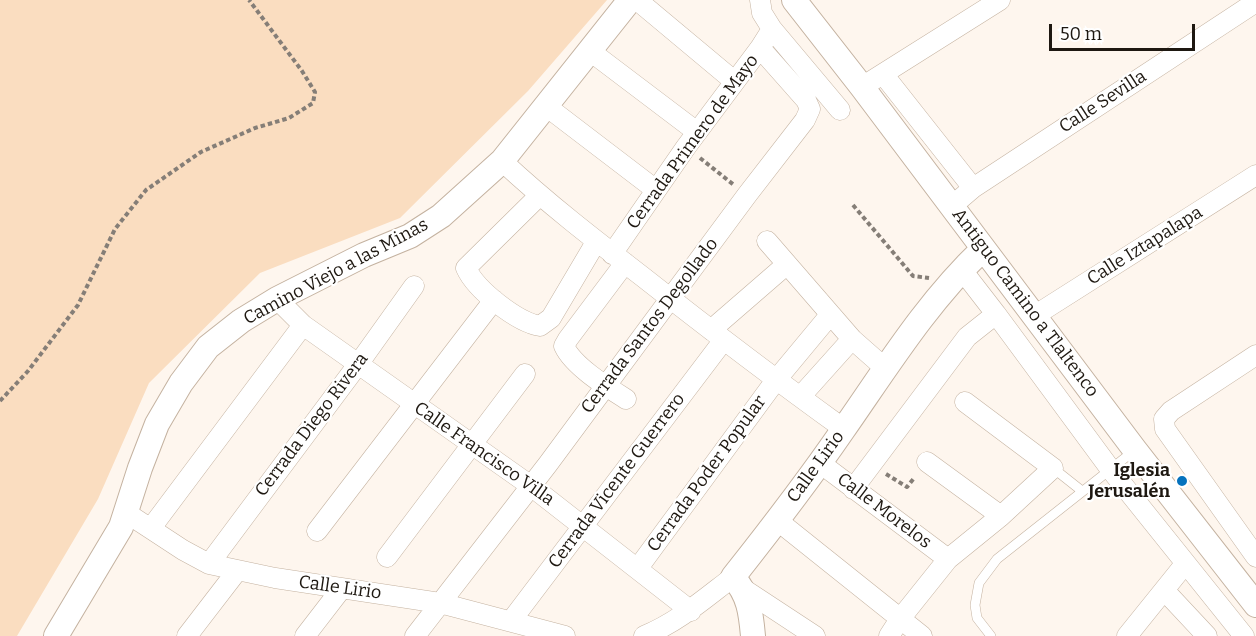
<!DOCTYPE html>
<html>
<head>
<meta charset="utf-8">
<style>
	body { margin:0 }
	#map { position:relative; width:1256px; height:636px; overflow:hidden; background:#fef6ee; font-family:Bitter,serif }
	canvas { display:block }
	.scale { position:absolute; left:1049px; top:24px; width:146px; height:27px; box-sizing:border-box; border:3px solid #1e1811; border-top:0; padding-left:8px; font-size:18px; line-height:21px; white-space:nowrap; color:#1e1811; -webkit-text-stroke:4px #fff; paint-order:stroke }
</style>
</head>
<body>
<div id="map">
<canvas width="1256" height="636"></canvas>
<div class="scale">50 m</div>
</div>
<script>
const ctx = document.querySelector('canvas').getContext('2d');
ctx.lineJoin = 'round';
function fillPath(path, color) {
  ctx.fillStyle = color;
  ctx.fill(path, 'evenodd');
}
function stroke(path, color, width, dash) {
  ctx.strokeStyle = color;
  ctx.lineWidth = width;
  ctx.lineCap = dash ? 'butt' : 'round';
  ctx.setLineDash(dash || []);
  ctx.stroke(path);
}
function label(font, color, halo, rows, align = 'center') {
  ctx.font = font + ' Bitter,serif';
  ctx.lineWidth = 4.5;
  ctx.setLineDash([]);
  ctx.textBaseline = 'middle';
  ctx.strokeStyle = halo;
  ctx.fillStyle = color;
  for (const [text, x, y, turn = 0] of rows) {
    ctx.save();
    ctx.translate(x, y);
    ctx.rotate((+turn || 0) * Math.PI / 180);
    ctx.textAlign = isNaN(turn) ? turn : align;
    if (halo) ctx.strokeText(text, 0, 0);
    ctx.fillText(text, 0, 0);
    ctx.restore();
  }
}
fillPath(new Path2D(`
	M 0,0 L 607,0 L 528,91 L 400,218 L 260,273 L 149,383 L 98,499 L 17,636 L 0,636 Z`), '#faddc0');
const service = new Path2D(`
	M 1053,468 L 1082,491
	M 991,636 L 977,618 L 975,605 L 979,583 L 997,559 L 1135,450`);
const minor = new Path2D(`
	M 637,0 L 734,81
	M 760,0 L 762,13 L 772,29 L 840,110
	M 590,51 L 697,132
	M 883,74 L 973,188
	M 862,87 L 1000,0
	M 546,106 L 656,190
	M 502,161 C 547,203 595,240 643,277 C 709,329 776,380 844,429
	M 539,196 L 466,268 C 476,290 517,322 540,326 L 551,318 L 596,242
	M 952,206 L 973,188 L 1256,2
	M 767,241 L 852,339 L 886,369
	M 612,254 L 686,147 L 760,48 L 772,29
	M 625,263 L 568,339 L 564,346 C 573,366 607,387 626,399
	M 962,270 L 996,314 L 1111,470 L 1244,636
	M 277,299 L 303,325 L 531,486 L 691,611
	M 1034,316 L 1256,175
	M 711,330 L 786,265
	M 1256,355 L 1171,411 L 1164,419 L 1165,429 L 1256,557
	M 800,397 L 852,339
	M 927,462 L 1001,516
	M 820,463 L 948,559
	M 853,489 L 967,337 L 996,314
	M 125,512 L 183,550 L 209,564 L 275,578 L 440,603 L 565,636
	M 778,521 L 922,636
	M 151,528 L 303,325
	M 317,531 L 494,300
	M 387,557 L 525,374
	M 209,564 L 359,363 L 414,286
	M 638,568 L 776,380 L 830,315
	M 742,588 L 815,636
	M 1164,590 L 1207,636
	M 511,621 L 723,341
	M 187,636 L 237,571
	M 305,636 L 342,588
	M 415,636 L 548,464 L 747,195 L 805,120 L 810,109 L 806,100 L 760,48
	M 644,636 C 678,622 704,599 733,577
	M 889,636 L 900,619 L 948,559 L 1001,516 L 1053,468 L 965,402
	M 1127,636 L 1185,564`);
const tertiary = new Path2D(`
	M 794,0 L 862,87 L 1135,450 L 1256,605
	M 56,636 L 121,527 L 140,468 L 157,424 L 181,383 L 208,347 L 241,321 L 277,299 L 364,255 L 410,236 L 441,216 L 502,161 L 630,0
	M 753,636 C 751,613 749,595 733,577 C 771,529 808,481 843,430 C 887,367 927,302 983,249`);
stroke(service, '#c4b2a0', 10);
stroke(minor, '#c4b2a0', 21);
stroke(tertiary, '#c4b2a0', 26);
stroke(new Path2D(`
	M 700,158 L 734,185
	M 853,205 L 913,276 L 929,278
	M 0,401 L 28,371 L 78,305 L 115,229 L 146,190 L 201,152 L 255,128 L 289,118 L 313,103 L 315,92 L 302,71 L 249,0
	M 886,474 L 907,487 L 915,477`), '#857e77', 4, [4.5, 3]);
stroke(service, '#fff', 9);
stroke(minor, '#fff', 20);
stroke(tertiary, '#fff', 24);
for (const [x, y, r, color] of [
	[1182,481,6,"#0572bd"]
]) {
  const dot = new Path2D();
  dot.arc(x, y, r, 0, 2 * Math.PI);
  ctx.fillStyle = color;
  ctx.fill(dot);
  stroke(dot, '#fff', 2);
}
label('18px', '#1e1811', '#fff', [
	["Calle Sevilla",1103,102,-33],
	["Cerrada Primero de Mayo",693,142,-54],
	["Calle Iztapalapa",1145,246,-32],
	["Camino Viejo a las Minas",336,272,-28],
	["Antiguo Camino a Tlaltenco",1025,303,53],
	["Cerrada Santos Degollado",650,326,-53],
	["Cerrada Diego Rivera",312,425,-53],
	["Calle Francisco Villa",484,454,35],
	["Calle Lirio",816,467,-54],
	["Cerrada Poder Popular",707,474,-54],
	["Cerrada Vicente Guerrero",617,481,-53],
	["Calle Morelos",884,511,37],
	["Calle Lirio",340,588,8]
]);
label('bold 18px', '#1e1811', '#fff', [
	["Iglesia",1170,471],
	["Jerusalén",1170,492]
], 'right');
</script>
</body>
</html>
